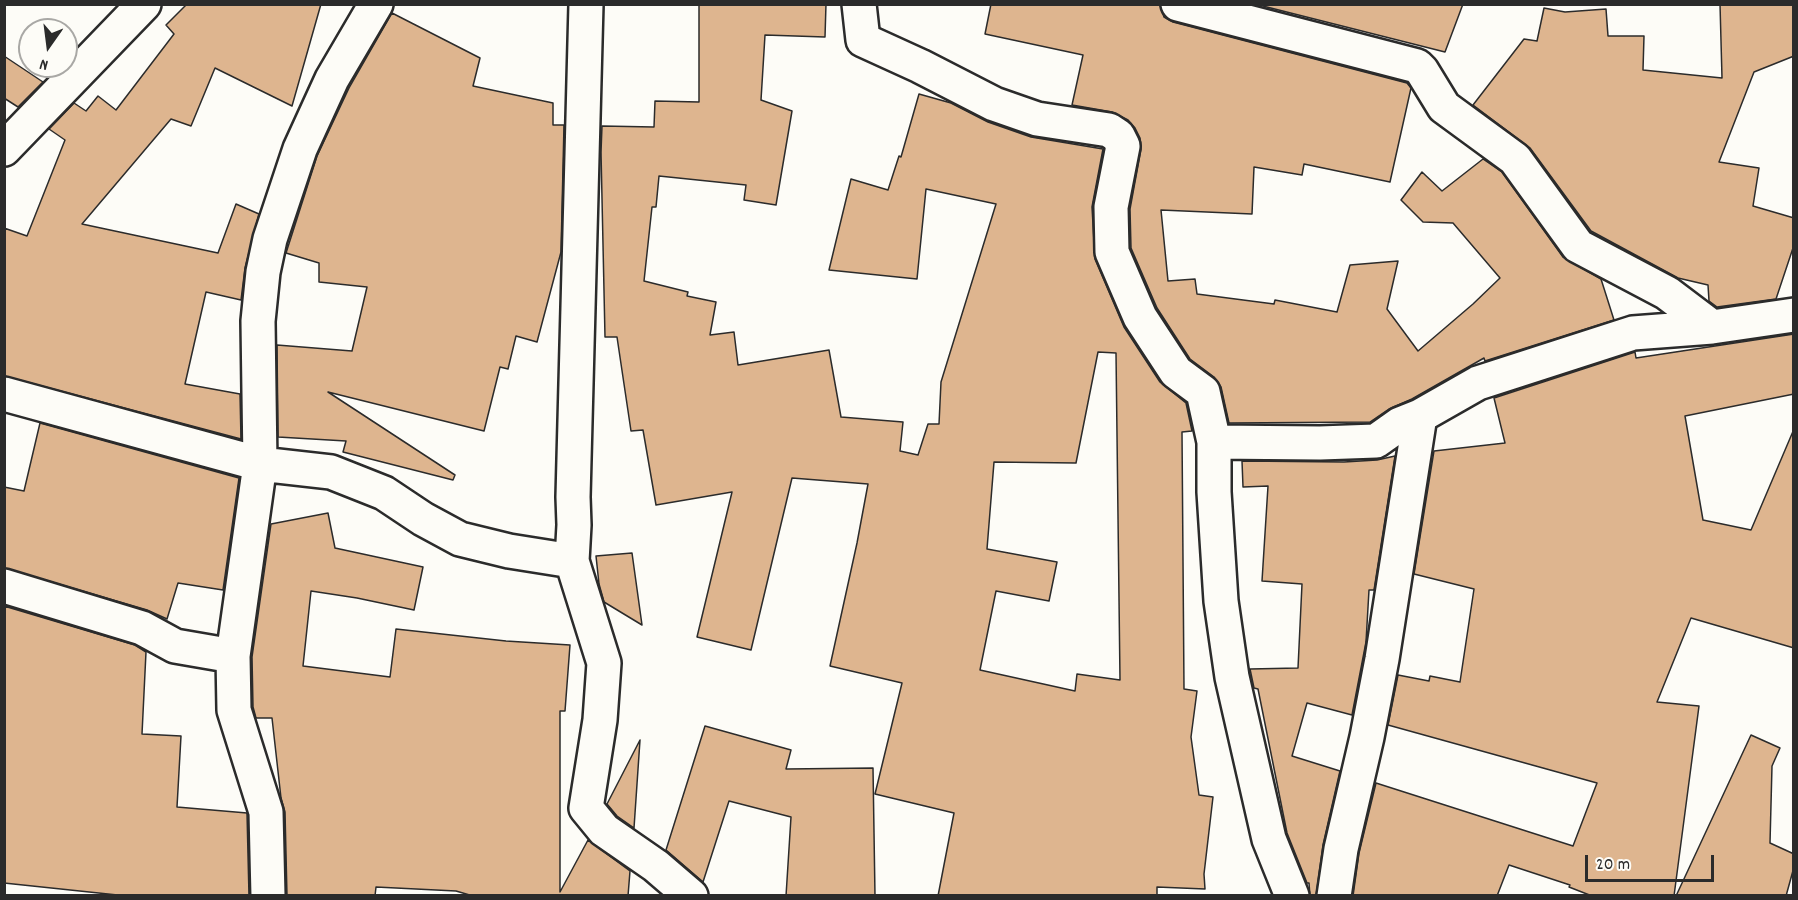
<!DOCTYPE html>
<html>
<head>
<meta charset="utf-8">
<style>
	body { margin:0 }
	#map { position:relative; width:1798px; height:900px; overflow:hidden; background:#fdfcf7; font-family:Dekko,sans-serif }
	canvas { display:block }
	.frame { position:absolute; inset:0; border:6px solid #2b2b2b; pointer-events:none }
	.north { position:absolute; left:18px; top:18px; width:60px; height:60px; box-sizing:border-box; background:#fdfcf7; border:2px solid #a9a8a5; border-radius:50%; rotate:194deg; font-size:16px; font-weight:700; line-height:24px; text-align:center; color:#2b2b2b }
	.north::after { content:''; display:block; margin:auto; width:21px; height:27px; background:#2b2b2b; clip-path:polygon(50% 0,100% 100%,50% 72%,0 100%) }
	.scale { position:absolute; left:1585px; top:855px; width:129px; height:27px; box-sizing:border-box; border:3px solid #2b2b2b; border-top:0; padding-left:8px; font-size:18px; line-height:21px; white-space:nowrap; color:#2b2b2b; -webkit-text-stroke:4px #fdfcf7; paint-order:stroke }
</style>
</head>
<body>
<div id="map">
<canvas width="1798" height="900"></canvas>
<div class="frame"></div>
<div class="north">N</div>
<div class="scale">20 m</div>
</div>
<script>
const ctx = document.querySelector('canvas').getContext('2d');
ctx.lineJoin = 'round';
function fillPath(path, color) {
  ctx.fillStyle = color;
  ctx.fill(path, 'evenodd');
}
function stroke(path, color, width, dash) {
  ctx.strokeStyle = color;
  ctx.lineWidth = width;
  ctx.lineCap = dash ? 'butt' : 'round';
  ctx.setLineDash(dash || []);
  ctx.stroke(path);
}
const building = new Path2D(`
	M 187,4 L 321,4 L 292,106 L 215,68 L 191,126 L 171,119 L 82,224 L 218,253 L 236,204 L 259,214 L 245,268 L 241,300 L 206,292 L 185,384 L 240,394 L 241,439 L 4,376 L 4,228 L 27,236 L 65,140 L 49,129 L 74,103 L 86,111 L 98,96 L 116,110 L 174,34 L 166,25 Z
	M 699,4 L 826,4 L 825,37 L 765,35 L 761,100 L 792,111 L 776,205 L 744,200 L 746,185 L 659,176 L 656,207 L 652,207 L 644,281 L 688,292 L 687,296 L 716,302 L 710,335 L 734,332 L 738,365 L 829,350 L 841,417 L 903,422 L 900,451 L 918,455 L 928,424 L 939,424 L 941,382 L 996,204 L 926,189 L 917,279 L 829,270 L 851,179 L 888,190 L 899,156 L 901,157 L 919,94 L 951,103 L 988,122 L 1031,137 L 1103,149 L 1092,207 L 1095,259 L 1124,327 L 1160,382 L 1186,403 L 1192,431 L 1182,432 L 1184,689 L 1197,691 L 1191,737 L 1199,795 L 1213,797 L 1204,874 L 1205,889 L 1157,887 L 1157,896 L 938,896 L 954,813 L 875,794 L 902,683 L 830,666 L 857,543 L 868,484 L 792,478 L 751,650 L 697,637 L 732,492 L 656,505 L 643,430 L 631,431 L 617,337 L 605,337 L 601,152 L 602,126 L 654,127 L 655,101 L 699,102 ZM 1098,352 L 1116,353 L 1120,680 L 1077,674 L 1075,691 L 980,670 L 996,591 L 1049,601 L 1057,562 L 987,549 L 994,462 L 1076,463 Z
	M 991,4 L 1160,4 L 1164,17 L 1173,22 L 1407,83 L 1411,88 L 1390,182 L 1304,164 L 1302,175 L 1254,167 L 1252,214 L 1161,210 L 1168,281 L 1195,279 L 1197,294 L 1274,304 L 1275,300 L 1337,312 L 1350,265 L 1398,261 L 1387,309 L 1418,351 L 1473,304 L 1500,278 L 1453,223 L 1423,222 L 1401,200 L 1422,172 L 1442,191 L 1483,159 L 1502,172 L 1563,257 L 1601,279 L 1614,320 L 1485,361 L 1484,358 L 1412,399 L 1389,409 L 1370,422 L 1229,423 L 1221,387 L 1214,377 L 1190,359 L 1157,308 L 1131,248 L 1130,209 L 1141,149 L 1140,138 L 1135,128 L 1128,120 L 1112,112 L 1072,105 L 1083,55 L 985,34 Z
	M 1255,4 L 1463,4 L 1445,52 Z
	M 1720,4 L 1794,4 L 1794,56 L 1754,72 L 1719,162 L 1759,168 L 1753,206 L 1794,218 L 1794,245 L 1776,299 L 1717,307 L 1709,301 L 1708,285 L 1678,278 L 1591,231 L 1530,148 L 1473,105 L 1524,39 L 1537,41 L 1544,8 L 1565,12 L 1606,9 L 1608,36 L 1644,36 L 1643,70 L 1722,78 Z
	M 392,13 L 480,58 L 473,86 L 553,103 L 553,125 L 564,125 L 561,252 L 537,342 L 516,336 L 508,369 L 500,367 L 484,431 L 328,392 L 455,475 L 453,480 L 343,452 L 346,441 L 278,437 L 277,345 L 352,351 L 367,287 L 319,282 L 319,263 L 286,253 L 317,156 L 349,88 Z
	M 4,56 L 43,82 L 18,107 L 4,98 Z
	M 1794,334 L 1794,394 L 1685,416 L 1703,520 L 1751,530 L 1794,429 L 1794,648 L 1691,618 L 1657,702 L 1699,706 L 1674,896 L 1592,896 L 1569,887 L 1570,885 L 1509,865 L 1497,896 L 1353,896 L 1359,853 L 1376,783 L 1573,846 L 1597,783 L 1388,725 L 1398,675 L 1429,681 L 1430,676 L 1460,682 L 1474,589 L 1414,574 L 1434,451 L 1505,443 L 1494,398 L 1635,352 L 1636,358 Z
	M 40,423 L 239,478 L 223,590 L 178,583 L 167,619 L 147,610 L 4,568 L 4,487 L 24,491 Z
	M 1395,456 L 1374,590 L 1369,590 L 1366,642 L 1352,715 L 1307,703 L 1292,756 L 1340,771 L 1323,845 L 1316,896 L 1310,896 L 1309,883 L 1307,883 L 1287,833 L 1258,689 L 1254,688 L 1250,669 L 1298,668 L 1302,584 L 1262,581 L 1268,486 L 1243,487 L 1242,461 L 1344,462 L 1377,460 Z
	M 328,513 L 335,548 L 423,567 L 414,610 L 357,598 L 311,591 L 303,666 L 390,677 L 396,629 L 506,641 L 570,645 L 565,711 L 560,711 L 560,892 L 588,840 L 630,871 L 628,896 L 473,896 L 456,891 L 376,887 L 375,896 L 287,896 L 285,812 L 281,798 L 272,718 L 256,718 L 253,707 L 252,657 L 271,524 Z
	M 632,553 L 642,625 L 604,602 L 599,584 L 596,556 Z
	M 4,606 L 135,645 L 146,652 L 142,734 L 181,736 L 177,807 L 247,813 L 249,896 L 127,896 L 4,883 Z
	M 705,726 L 791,750 L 786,769 L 873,768 L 875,896 L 786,896 L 791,817 L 729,801 L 703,882 L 666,850 Z
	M 1751,735 L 1780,748 L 1772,766 L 1770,843 L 1794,854 L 1794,867 L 1786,896 L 1676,896 Z
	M 640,740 L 634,828 L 617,816 L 607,804 Z`);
fillPath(building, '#deb58f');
stroke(building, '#2b2b2b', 1.5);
const minor = new Path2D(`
	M 586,4 L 573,497 L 574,525 L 572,561 L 604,663 L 600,720 L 586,808 L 604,830 L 656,866 L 691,896
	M 859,4 L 863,40 L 920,66 L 994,104 L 1037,119 L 1109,130 L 1118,136 L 1123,146 L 1111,207 L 1112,252 L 1140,317 L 1176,372 L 1203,392 L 1214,442 L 1214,492 L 1221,601 L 1232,677 L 1269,839 L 1292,896
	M 1178,4 L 1417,66 L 1422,71 L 1444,107 L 1515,159 L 1578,246 L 1667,293 L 1712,327
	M 4,149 L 144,4
	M 4,394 L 260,464 L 331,472 L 384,493 L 423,519 L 460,539 L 509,551 L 572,561
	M 1214,442 L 1320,443 L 1376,441 L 1400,424 L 1420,416 L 1478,383 L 1633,333 L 1712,327 L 1794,315
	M 4,586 L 142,628 L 175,646 L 233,656
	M 268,896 L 266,812 L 234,710 L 233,656 L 260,464 L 258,321 L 263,272 L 270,239 L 300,149 L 332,79 L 376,4
	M 1334,896 L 1341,849 L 1367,737 L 1382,659 L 1420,416`);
stroke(minor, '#2b2b2b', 38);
stroke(minor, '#fdfcf7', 33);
</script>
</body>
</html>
